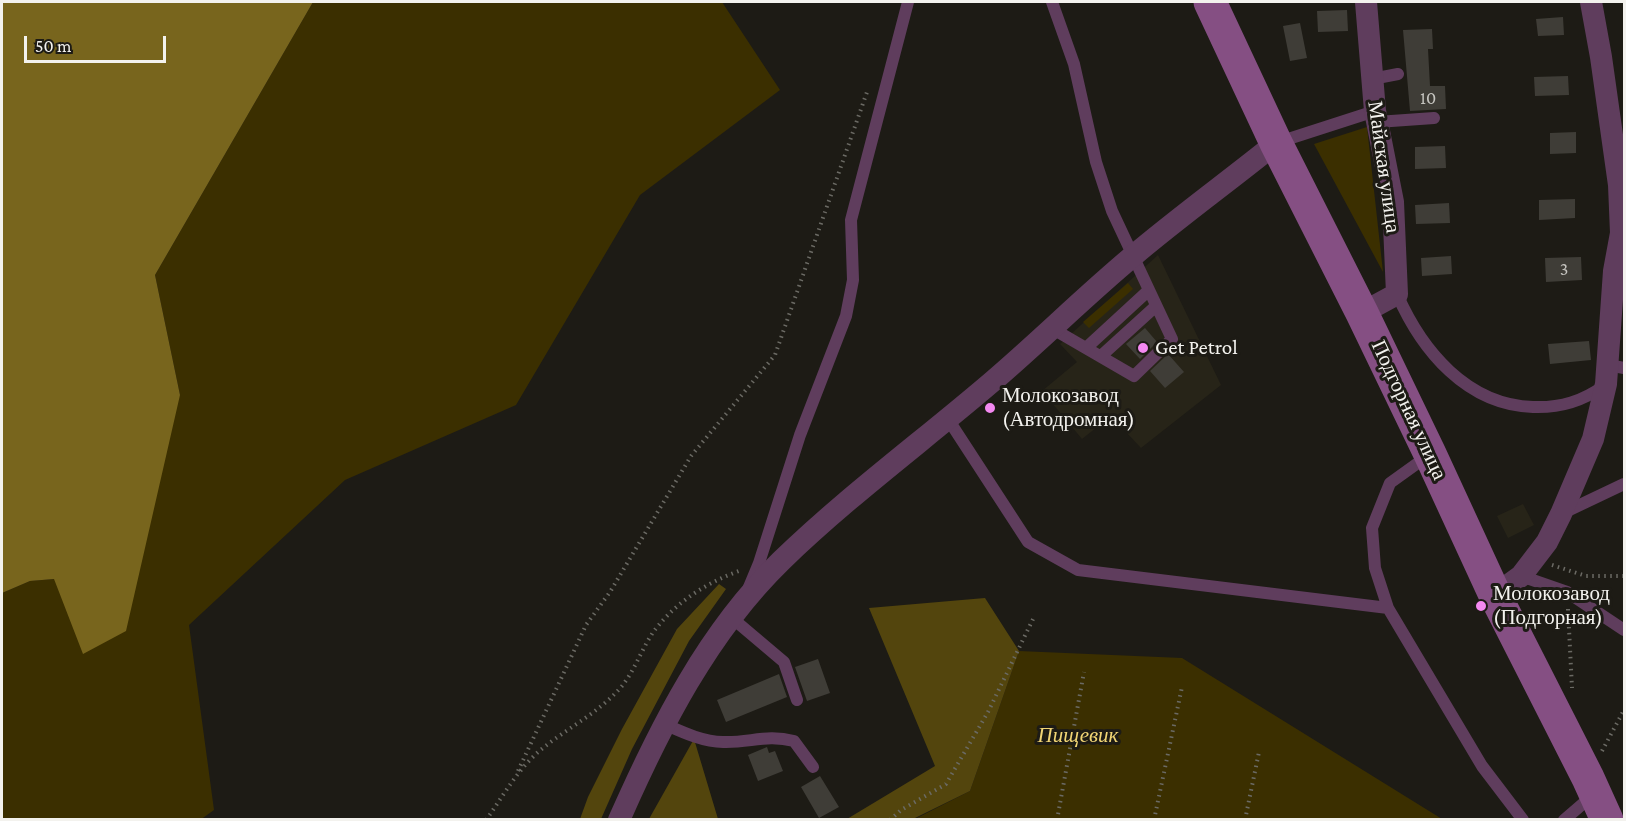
<!DOCTYPE html>
<html>
<head>
<meta charset="utf-8">
<style>
	body { margin:0 }
	#map { position:relative; width:1626px; height:821px; overflow:hidden; background:#1d1b15; font-family:"Crimson Pro",serif }
	canvas { display:block }
	.frame { position:absolute; inset:0; border:3px solid #f3f2ee; pointer-events:none }
	.scale { position:absolute; left:24px; top:36px; width:142px; height:27px; box-sizing:border-box; border:3px solid #f3f2ee; border-top:0; padding-left:8px; font-size:18px; line-height:21px; white-space:nowrap; color:#f3f2ee; -webkit-text-stroke:4px #1d1b15; paint-order:stroke }
</style>
</head>
<body>
<div id="map">
<canvas width="1626" height="821"></canvas>
<div class="frame"></div>
<div class="scale">50 m</div>
</div>
<script>
const ctx = document.querySelector('canvas').getContext('2d');
ctx.lineJoin = 'round';
function fillPath(path, color) {
  ctx.fillStyle = color;
  ctx.fill(path, 'evenodd');
}
function stroke(path, color, width, dash) {
  ctx.strokeStyle = color;
  ctx.lineWidth = width;
  ctx.lineCap = dash ? 'butt' : 'round';
  ctx.setLineDash(dash || []);
  ctx.stroke(path);
}
function label(font, color, halo, rows, align = 'center') {
  ctx.font = font + ' "Crimson Pro",serif';
  ctx.lineWidth = 6;
  ctx.setLineDash([]);
  ctx.textBaseline = 'middle';
  ctx.strokeStyle = halo;
  ctx.fillStyle = color;
  for (const [text, x, y, turn = 0] of rows) {
    ctx.save();
    ctx.translate(x, y);
    ctx.rotate((+turn || 0) * Math.PI / 180);
    ctx.textAlign = isNaN(turn) ? turn : align;
    if (halo) ctx.strokeText(text, 0, 0);
    ctx.fillText(text, 0, 0);
    ctx.restore();
  }
}
fillPath(new Path2D(`
	M 1158,255 L 1221,385 L 1141,448 L 1111,416 L 1082,439 L 1042,391 L 1077,362 L 1060,344 Z
	M 1523,504 L 1534,525 L 1508,538 L 1497,516 Z`), '#272418');
fillPath(new Path2D(`
	M 313,2 L 722,2 L 780,90 L 640,195 L 516,405 L 345,480 L 189,625 L 214,810 L 200,820 L 2,819 L 2,593 L 30,581 L 54,579 L 180,395 L 155,275 Z
	M 1367,127 L 1383,272 L 1314,144 Z
	M 1128,283 L 1133,289 L 1089,328 L 1083,322 Z
	M 1019,651 L 1182,658 L 1442,819 L 913,820 L 970,791 Z`), '#3b2f00');
fillPath(new Path2D(`
	M 719,584 L 726,589 L 689,641 L 632,749 L 601,819 L 580,819 L 588,797 L 622,729 L 677,629 Z
	M 985,598 L 1019,651 L 970,791 L 913,819 L 847,819 L 935,766 L 869,608 Z
	M 694,739 L 718,819 L 649,819 Z`), '#53450d');
fillPath(new Path2D(`
	M 2,2 L 313,2 L 155,275 L 180,395 L 126,631 L 83,654 L 54,579 L 30,581 L 2,593 Z`), '#78651d');
fillPath(new Path2D(`
	M 1347,10 L 1348,31 L 1318,32 L 1317,11 Z
	M 1563,17 L 1564,35 L 1538,36 L 1536,19 Z
	M 1300,23 L 1307,58 L 1290,61 L 1283,26 Z
	M 1432,29 L 1433,49 L 1428,49 L 1430,86 L 1445,86 L 1446,109 L 1410,111 L 1403,30 Z
	M 1568,76 L 1569,95 L 1535,96 L 1534,77 Z
	M 1576,132 L 1576,153 L 1550,154 L 1550,133 Z
	M 1445,146 L 1446,168 L 1415,169 L 1415,147 Z
	M 1575,199 L 1575,218 L 1539,220 L 1539,200 Z
	M 1449,203 L 1450,223 L 1416,224 L 1415,205 Z
	M 1451,256 L 1452,274 L 1422,276 L 1421,258 Z
	M 1581,257 L 1582,280 L 1546,282 L 1545,258 Z
	M 1145,328 L 1157,342 L 1140,359 L 1126,344 Z
	M 1589,341 L 1591,360 L 1550,364 L 1548,344 Z
	M 1168,354 L 1184,372 L 1165,388 L 1150,371 Z
	M 818,659 L 830,693 L 807,701 L 795,667 Z
	M 779,674 L 787,697 L 726,722 L 717,700 Z
	M 767,747 L 769,753 L 775,751 L 783,771 L 758,781 L 748,755 Z
	M 820,776 L 839,807 L 819,818 L 801,787 Z`), '#3f3d37');
stroke(new Path2D(`
	M 1552,565 L 1586,576 L 1624,576
	M 1568,609 L 1572,688
	M 1602,751 L 1624,710
	M 518,771 L 586,625 L 610,592 L 691,456 L 775,355 L 867,92
	M 486,820 C 504,795 518,768 543,748 C 569,727 600,712 622,686 C 635,670 642,648 654,631 C 676,602 706,583 739,571
	M 890,820 L 901,810 L 946,784 L 988,712 L 1034,617
	M 1057,820 L 1084,672
	M 1154,820 L 1182,687
	M 1245,820 L 1259,752`), '#6b6a64', 4, [1.5, 4.5]);
stroke(new Path2D(`
	M 1052,2 L 1074,64 L 1096,162 L 1112,211 L 1172,339 L 1134,376 L 1053,329
	M 1372,79 L 1398,74
	M 1377,122 L 1434,118
	M 1279,142 L 1375,111
	M 1397,294 C 1422,351 1467,405 1533,407 C 1561,408 1583,401 1605,385
	M 1086,348 L 1149,290
	M 1101,356 L 1156,306
	M 1608,365 L 1624,368
	M 948,419 L 1028,542 L 1078,570 L 1388,608
	M 1429,455 L 1390,483 L 1372,528 L 1375,568 L 1388,608 L 1482,766 L 1523,820
	M 1563,513 L 1624,484
	M 1521,576 L 1567,592 L 1624,630
	M 749,587 L 759,563 L 800,435 L 846,316 L 853,280 L 851,220 L 908,2
	M 732,618 L 784,662 L 797,700
	M 664,724 C 682,732 703,742 723,742 C 750,743 766,734 794,741 L 813,767
	M 1564,820 L 1593,795`), '#5f3d5d', 12);
stroke(new Path2D(`
	M 1362,313 L 1397,294 L 1393,202 L 1375,111 L 1366,2
	M 1495,595 L 1521,576 L 1547,542 L 1561,514 L 1593,439 L 1606,384 L 1614,271 L 1621,233 L 1619,185 L 1601,57 L 1591,2
	M 619,820 C 660,727 708,632 781,561 C 848,496 923,441 993,381 C 1041,340 1085,296 1133,256 C 1179,217 1229,181 1276,143`), '#5f3d5d', 22);
stroke(new Path2D(`
	M 1210,2 L 1276,143 L 1362,313 L 1430,454 L 1495,595 L 1588,778 L 1607,820`), '#854f83', 33);
for (const [x, y, r, color] of [
	[1143,348,6,"#f489f1"],
	[990,408,6,"#f489f1"],
	[1481,606,6,"#f489f1"]
]) {
  const dot = new Path2D();
  dot.arc(x, y, r, 0, 2 * Math.PI);
  ctx.fillStyle = color;
  ctx.fill(dot);
  stroke(dot, '#1d1b15', 2);
}
label('18px', '#c6c5c0', null, [
	["10",1428,98],
	["3",1564,269]
]);
label('21px', '#f3f2ee', '#1d1b15', [
	["Майская улица",1384,167,82],
	["Подгорная улица",1409,410,65]
]);
label('21px', '#f3f2ee', '#1d1b15', [
	["Get Petrol",1155,348],
	["Молокозавод",1002,396],
	["(Автодромная)",1002,420],
	["Молокозавод",1493,594],
	["(Подгорная)",1493,618]
], 'left');
label('italic 21px', '#f1d574', '#1d1b15', [
	["Пищевик",1078,736]
]);
</script>
</body>
</html>
